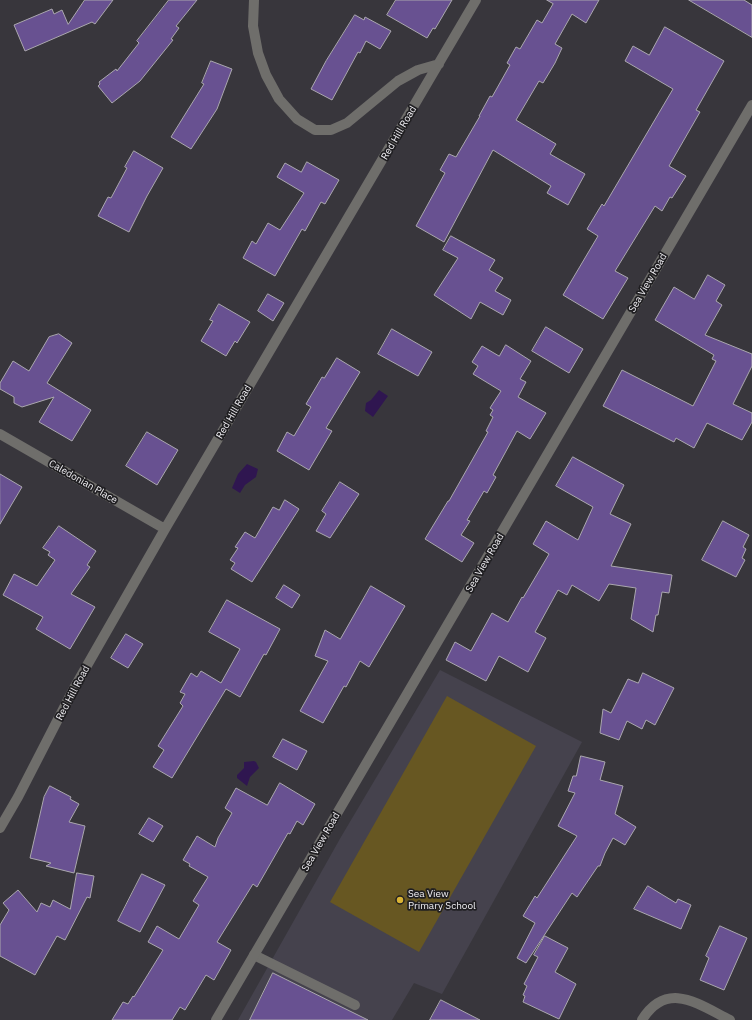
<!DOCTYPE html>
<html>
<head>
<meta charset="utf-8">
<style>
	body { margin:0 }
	canvas { display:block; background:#38363c }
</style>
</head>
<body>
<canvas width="752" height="1020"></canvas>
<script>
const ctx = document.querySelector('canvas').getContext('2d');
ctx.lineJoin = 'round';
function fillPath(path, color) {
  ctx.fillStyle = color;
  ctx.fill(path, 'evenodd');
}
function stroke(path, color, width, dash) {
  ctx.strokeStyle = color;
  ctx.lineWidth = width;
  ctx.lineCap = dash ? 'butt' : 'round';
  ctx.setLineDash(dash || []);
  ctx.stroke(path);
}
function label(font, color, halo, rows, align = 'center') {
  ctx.font = font + ' "IBM Plex Sans",sans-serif';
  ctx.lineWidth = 3.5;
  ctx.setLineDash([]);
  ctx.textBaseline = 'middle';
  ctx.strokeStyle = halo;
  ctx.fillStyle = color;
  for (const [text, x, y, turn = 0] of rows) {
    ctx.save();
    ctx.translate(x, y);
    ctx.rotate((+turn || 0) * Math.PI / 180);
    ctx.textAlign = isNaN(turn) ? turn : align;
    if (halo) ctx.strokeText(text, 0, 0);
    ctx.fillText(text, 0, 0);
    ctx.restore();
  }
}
fillPath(new Path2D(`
	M 440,670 L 582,742 L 442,994 L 414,983 L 392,1020 L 238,1020 L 341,837 Z`), '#45424d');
fillPath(new Path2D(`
	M 447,696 L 536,746 L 419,952 L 330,902 Z`), '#675722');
fillPath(new Path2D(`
	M 379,390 L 388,396 L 373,417 L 365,411 L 366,403 L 371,400 Z
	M 247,464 L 258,469 L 256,477 L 245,485 L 240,493 L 232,488 L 238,474 Z
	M 254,761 L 256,762 L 259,768 L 250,777 L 247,786 L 237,778 L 237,775 L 244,768 L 244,762 Z`), '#2f1650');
const building = new Path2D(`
	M 85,0 L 113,0 L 95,24 L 92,22 L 25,51 L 14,25 L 52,9 L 54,14 L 62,10 L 68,24 Z
	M 169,0 L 197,0 L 176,26 L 179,28 L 171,39 L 173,40 L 140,81 L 112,103 L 98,86 L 100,84 L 99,82 L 116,69 L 117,71 L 139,43 L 137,41 Z
	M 396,0 L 452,0 L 435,29 L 433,28 L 427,38 L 387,15 Z
	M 547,0 L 599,0 L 586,23 L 572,14 L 555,44 L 562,48 L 555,63 L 543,83 L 539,81 L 516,120 L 556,144 L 550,154 L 585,174 L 568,205 L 547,193 L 551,186 L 493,150 L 444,242 L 416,226 L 445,173 L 440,170 L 449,154 L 456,157 L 480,116 L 479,116 L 490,96 L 492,97 L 510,65 L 507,63 L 516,47 L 520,49 L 537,20 L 542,23 L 553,4 Z
	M 689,0 L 744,0 L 752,5 L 752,37 Z
	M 355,15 L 364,20 L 365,17 L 391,31 L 380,49 L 366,41 L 360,53 L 358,52 L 332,100 L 311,89 L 326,61 Z
	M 665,27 L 724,61 L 696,110 L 700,112 L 669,166 L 686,176 L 672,198 L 670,197 L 662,211 L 655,206 L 615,271 L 628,278 L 603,319 L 563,295 L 598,236 L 587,229 L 602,204 L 604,206 L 673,89 L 625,61 L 633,46 L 649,55 Z
	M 211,61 L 232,69 L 217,109 L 191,149 L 171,137 L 204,84 L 202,83 Z
	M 134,151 L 163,168 L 147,196 L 129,232 L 98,216 L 108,197 L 111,198 L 127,168 L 125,167 Z
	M 307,162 L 339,180 L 325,204 L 321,202 L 305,231 L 302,229 L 275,276 L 243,258 L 252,241 L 256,244 L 268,223 L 280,230 L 304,193 L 277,177 L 285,163 L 301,172 Z
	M 451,236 L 495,260 L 489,270 L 503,278 L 495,291 L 511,300 L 503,315 L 480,302 L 471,319 L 434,295 L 458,258 L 443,250 Z
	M 708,275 L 725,285 L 716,301 L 722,305 L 705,335 L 752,354 L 752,366 L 733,404 L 752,413 L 752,422 L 742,440 L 707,423 L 694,448 L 676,438 L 674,442 L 603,406 L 622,370 L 693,406 L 716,361 L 712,359 L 714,355 L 655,320 L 674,287 L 694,299 Z
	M 268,294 L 284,303 L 273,321 L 258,311 Z
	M 219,304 L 250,322 L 237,343 L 235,341 L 226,356 L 201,341 L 213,321 L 210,320 Z
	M 546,327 L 583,349 L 569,373 L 532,351 Z
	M 392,329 L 432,352 L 418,376 L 378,354 Z
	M 59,334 L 72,343 L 47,383 L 91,410 L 72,441 L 39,422 L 54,397 L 22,407 L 14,403 L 14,397 L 0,389 L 0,383 L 13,361 L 29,371 L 49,337 Z
	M 506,345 L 531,361 L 520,379 L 526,382 L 518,397 L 546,413 L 530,439 L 517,431 L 493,475 L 496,477 L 487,493 L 484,491 L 467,520 L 470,521 L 461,535 L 474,543 L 462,562 L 425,539 L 448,501 L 449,501 L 488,432 L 486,431 L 493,417 L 490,415 L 493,410 L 490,408 L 501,391 L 473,374 L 478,366 L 472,362 L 482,346 L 499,356 Z
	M 337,358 L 360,372 L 326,428 L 332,431 L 309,470 L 277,451 L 287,432 L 294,436 L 311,407 L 306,404 L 322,377 L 324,378 Z
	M 147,432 L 178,450 L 157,485 L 126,466 Z
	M 573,457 L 624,485 L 610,514 L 631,524 L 611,566 L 672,575 L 669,593 L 662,592 L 658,615 L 656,615 L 653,632 L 631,619 L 636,588 L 609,584 L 599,601 L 572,585 L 567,595 L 558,590 L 535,632 L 546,638 L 528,672 L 499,656 L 486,681 L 446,660 L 455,642 L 471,651 L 492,613 L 508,622 L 522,597 L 523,598 L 549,554 L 533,544 L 546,521 L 578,540 L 593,507 L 556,486 Z
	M 0,474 L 22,487 L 0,524 Z
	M 340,482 L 359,494 L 330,538 L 316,531 L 326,514 L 322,511 Z
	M 285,500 L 299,509 L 252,582 L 231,569 L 235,563 L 230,560 L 238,548 L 235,547 L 245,532 L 255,538 L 273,507 L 279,510 Z
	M 723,521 L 749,535 L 743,547 L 746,549 L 742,558 L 745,560 L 736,577 L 702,560 Z
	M 59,526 L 96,551 L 87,565 L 90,567 L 71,594 L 95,607 L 70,649 L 36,629 L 43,617 L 3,595 L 14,574 L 37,586 L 55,560 L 48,555 L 50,552 L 43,548 Z
	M 284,585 L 300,595 L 292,608 L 276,598 Z
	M 371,586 L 405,606 L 369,667 L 360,661 L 346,687 L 344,686 L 323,723 L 300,711 L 328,661 L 315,656 L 325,630 L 340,639 Z
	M 227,600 L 280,629 L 266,655 L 264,654 L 240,697 L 226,689 L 172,778 L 153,767 L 164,750 L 158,746 L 183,706 L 180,703 L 185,694 L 180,692 L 191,673 L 197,677 L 201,671 L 221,683 L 240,649 L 209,632 Z
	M 126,634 L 143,644 L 128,668 L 111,658 Z
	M 643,673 L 674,688 L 655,725 L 646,720 L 642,729 L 627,721 L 619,740 L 600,733 L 603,709 L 611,713 L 628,679 L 638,683 Z
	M 283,739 L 307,751 L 297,770 L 273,757 Z
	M 581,756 L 605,762 L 600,780 L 623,786 L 615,814 L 636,827 L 625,845 L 613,838 L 605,853 L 600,866 L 598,866 L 577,897 L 572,893 L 526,963 L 517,958 L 535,923 L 523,916 L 535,896 L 537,898 L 577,836 L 558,826 L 575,793 L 568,791 L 573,776 L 576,776 Z
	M 280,783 L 315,804 L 303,825 L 297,821 L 290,834 L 288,833 L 257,887 L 253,884 L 217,942 L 231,950 L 214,980 L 206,975 L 185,1010 L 180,1007 L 172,1020 L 112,1020 L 123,1002 L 128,1004 L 133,996 L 134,997 L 163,950 L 148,942 L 157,926 L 179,939 L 199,905 L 193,901 L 208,877 L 189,866 L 190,864 L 183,860 L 197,836 L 215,847 L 218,838 L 232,813 L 225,808 L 236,788 L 267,805 Z
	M 50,786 L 71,797 L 70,799 L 79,804 L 69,822 L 85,826 L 74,873 L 46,866 L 51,863 L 30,858 L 44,797 Z
	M 149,818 L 163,826 L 153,842 L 139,834 Z
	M 77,873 L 94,876 L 90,898 L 87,897 L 65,940 L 57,936 L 35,975 L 0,956 L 0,925 L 9,910 L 3,903 L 18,890 L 37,912 L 41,903 L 50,907 L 53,900 L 70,909 Z
	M 142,874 L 165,885 L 140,932 L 118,921 Z
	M 648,886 L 676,903 L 678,899 L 691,905 L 681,929 L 634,909 Z
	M 720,926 L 747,938 L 724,990 L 700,980 L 709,958 L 706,956 Z
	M 545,936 L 568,948 L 555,972 L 576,984 L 559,1019 L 523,1002 L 525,996 L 523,995 L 527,986 L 524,984 L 538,957 L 534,955 Z
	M 273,973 L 368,1020 L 250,1020 Z
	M 441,1000 L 480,1020 L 430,1020 Z`);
fillPath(building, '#685191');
stroke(building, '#aaa7ae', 1);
stroke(new Path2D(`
	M 254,955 L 355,1005`), '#6f6e6b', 10);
stroke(new Path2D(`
	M 254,0 L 253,26 L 258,53 L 266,75 L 279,99 L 297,119 L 315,130 L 331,130 L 347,123 L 398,81 L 418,70 L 439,64
	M 0,434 L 165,529
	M 0,828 L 18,797 L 73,690 L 165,529 L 476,0
	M 216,1020 L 752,105
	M 642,1020 C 667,980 698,1004 730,1020`), '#6f6e6b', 10);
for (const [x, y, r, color] of [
	[400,900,4,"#d9b334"]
]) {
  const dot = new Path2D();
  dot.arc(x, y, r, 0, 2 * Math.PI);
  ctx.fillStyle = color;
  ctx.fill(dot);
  stroke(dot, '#1f1e21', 1.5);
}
label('10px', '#f0eff3', '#1f1e21', [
	["Red Hill Road",399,133,-60],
	["Sea View Road",648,283,-60],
	["Red Hill Road",234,412,-60],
	["Caledonian Place",83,482,30],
	["Sea View Road",485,563,-60],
	["Red Hill Road",73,693,-62],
	["Sea View Road",321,842,-60]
]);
label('10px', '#f0eff3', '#1f1e21', [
	["Sea View",408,894],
	["Primary School",408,906]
], 'left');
</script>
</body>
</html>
